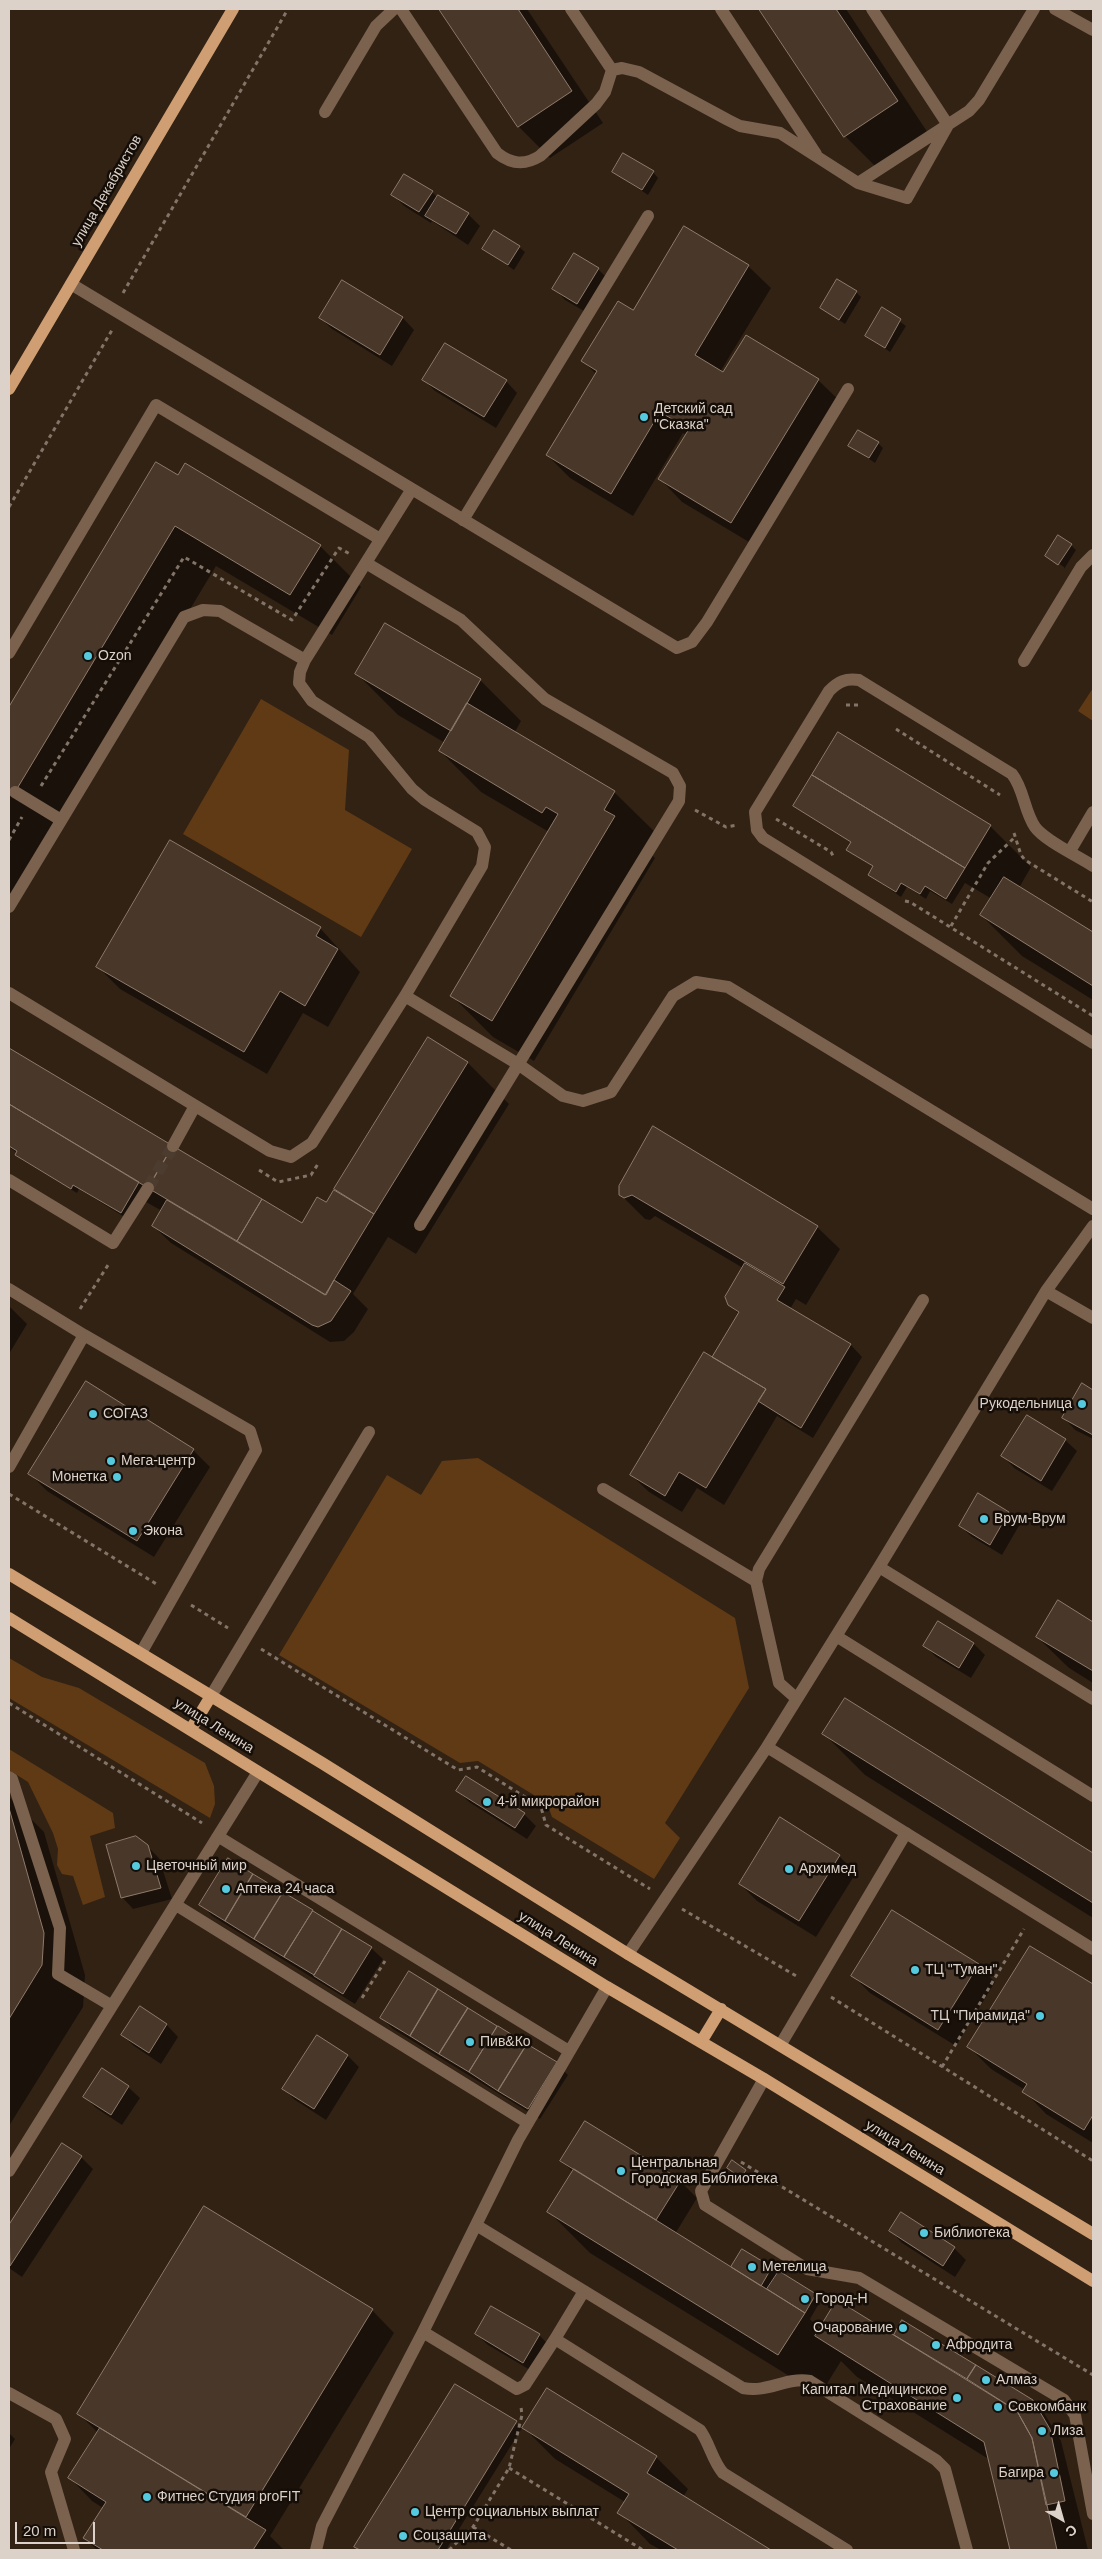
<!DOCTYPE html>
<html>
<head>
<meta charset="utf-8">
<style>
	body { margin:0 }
	#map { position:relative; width:1102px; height:2559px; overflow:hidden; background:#322214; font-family:Arial,sans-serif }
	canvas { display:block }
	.frame { position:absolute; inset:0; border:10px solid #ddd2c9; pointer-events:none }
	.north { position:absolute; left:1037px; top:2494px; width:50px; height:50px; -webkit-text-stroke:4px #150e08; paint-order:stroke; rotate:142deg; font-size:14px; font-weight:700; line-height:20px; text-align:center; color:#ddd2c9 }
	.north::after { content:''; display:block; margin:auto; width:18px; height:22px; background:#ddd2c9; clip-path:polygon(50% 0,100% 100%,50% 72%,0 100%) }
	.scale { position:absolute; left:15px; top:2522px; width:80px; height:22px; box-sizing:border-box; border:2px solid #ddd2c9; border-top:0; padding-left:6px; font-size:15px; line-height:18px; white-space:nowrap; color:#ddd2c9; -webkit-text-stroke:4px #150e08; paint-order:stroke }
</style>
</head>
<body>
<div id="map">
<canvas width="1102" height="2559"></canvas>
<div class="frame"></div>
<div class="north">С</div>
<div class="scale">20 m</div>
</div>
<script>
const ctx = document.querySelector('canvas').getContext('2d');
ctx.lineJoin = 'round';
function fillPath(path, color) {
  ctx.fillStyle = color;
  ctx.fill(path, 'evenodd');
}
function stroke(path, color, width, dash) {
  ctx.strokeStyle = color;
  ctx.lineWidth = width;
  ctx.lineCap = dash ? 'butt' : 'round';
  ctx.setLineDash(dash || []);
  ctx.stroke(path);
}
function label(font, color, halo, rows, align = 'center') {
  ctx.font = font + ' Arial,sans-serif';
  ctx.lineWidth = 5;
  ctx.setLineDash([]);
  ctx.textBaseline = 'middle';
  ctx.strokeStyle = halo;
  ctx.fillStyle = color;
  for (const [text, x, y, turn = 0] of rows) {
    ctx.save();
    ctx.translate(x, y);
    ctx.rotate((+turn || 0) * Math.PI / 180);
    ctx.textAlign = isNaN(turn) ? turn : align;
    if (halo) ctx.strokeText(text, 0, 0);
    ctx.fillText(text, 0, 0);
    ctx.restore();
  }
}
fillPath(new Path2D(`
	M 1093,688 L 1093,721 L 1078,711 Z
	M 261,699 L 349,750 L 345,810 L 412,849 L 361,937 L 183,834 Z
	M 478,1458 L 735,1618 L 749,1688 L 665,1823 L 680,1838 L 654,1879 L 552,1817 L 547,1803 L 478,1761 L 460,1763 L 279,1655 L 387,1475 L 421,1495 L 442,1461 Z
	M 9,1658 L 42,1677 L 79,1688 L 205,1763 L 214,1786 L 215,1804 L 210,1818 L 9,1698 Z
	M 9,1749 L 113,1813 L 115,1828 L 90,1836 L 105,1897 L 83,1905 L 73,1876 L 62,1874 L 57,1865 L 58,1849 L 53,1833 L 28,1782 L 9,1770 Z`), '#603a15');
fillPath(new Path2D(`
	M 441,9 L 527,9 L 603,123 L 550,158 L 519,127 Z
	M 760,9 L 846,9 L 928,133 L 876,167 L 845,136 Z
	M 613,172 L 653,172 L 658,178 L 648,195 Z
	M 432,192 L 438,198 L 468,214 L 480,226 L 468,245 L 432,221 L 431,223 L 404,206 L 393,195 Z
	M 519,247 L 525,252 L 514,270 L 483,249 Z
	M 748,266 L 771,288 L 720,372 L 818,380 L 841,402 L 754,545 L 682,502 L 660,479 L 686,435 L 683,433 L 633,516 L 570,478 L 547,455 L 596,374 L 583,361 L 634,312 Z
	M 598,269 L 609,280 L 589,314 L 565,300 L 554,288 Z
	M 342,282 L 403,318 L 414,330 L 392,366 L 332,329 L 320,318 Z
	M 856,292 L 861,297 L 845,324 L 821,308 Z
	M 882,309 L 906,326 L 890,352 L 866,335 Z
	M 424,380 L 506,381 L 517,393 L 496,428 L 435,391 Z
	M 878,443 L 883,448 L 875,463 L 850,446 Z
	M 157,464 L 178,477 L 320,546 L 361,587 L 332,635 L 216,566 L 9,911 L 9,710 Z
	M 1071,545 L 1076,550 L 1064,569 L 1064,567 L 1047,556 Z
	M 386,625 L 480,680 L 521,721 L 515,732 L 614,792 L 656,833 L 646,849 L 655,858 L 534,1061 L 493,1037 L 452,996 L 549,832 L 481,792 L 440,751 L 445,743 L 398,715 L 357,674 Z
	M 838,734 L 990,826 L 1031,867 L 1019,888 L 1093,933 L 1093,1000 L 1022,956 L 981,915 L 992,899 L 965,883 L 952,904 L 930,891 L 926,899 L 907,887 L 901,897 L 869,875 L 874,867 L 848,849 L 852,843 L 794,806 Z
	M 170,841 L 320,928 L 360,972 L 328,1027 L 303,1013 L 267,1074 L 120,989 L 98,967 Z
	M 9,1049 L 302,1225 L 327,1204 L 342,1195 L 336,1189 L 468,1063 L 509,1104 L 416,1254 L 388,1237 L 353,1294 L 368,1309 L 354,1332 L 344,1341 L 330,1342 L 171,1243 L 153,1226 L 162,1211 L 139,1198 L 126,1218 L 79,1189 L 77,1193 L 22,1160 L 16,1154 L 17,1153 L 9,1147 Z
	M 619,1193 L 817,1227 L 840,1249 L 806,1305 L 796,1299 L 790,1309 L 851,1345 L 862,1357 L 813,1438 L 777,1416 L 724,1505 L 697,1488 L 682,1512 L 649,1492 L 631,1475 L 712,1358 L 739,1314 L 729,1304 L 743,1268 L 655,1216 L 650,1220 L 645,1219 Z
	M 9,1306 L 27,1324 L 9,1354 Z
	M 1082,1385 L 1093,1391 L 1093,1439 L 1075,1430 L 1064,1418 Z
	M 1065,1440 L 1077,1451 L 1052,1491 L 1014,1468 L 1003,1456 Z
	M 193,1450 L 210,1467 L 154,1557 L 47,1491 L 30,1474 Z
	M 979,1495 L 1008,1513 L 1020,1524 L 1002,1555 L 972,1537 L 960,1526 Z
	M 1058,1602 L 1093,1623 L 1093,1683 L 1069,1668 L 1037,1637 Z
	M 939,1623 L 974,1644 L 985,1655 L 971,1678 L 936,1657 L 925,1646 Z
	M 845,1699 L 1093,1854 L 1093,1918 L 865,1775 L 824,1734 Z
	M 466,1778 L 524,1814 L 536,1826 L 527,1839 L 469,1802 L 458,1791 Z
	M 9,1797 L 44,1832 L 85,1975 L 83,2007 L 9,2126 Z
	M 147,1846 L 159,1858 L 172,1899 L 133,1909 L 122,1897 Z
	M 839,1856 L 856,1873 L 816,1937 L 757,1901 L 740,1884 Z
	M 228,1859 L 371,1948 L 383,1959 L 355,2004 L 212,1916 L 201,1904 Z
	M 1031,1947 L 1093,1986 L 1093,2143 L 1046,2114 L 1024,2091 L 1025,2090 L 991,2069 L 969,2047 Z
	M 978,1965 L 995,1982 L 956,2046 L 870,1993 L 853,1976 Z
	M 409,1973 L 556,2063 L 568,2075 L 540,2119 L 393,2029 L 382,2018 Z
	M 140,2008 L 167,2025 L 178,2037 L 161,2064 L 134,2046 L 122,2035 Z
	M 317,2037 L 348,2056 L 359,2067 L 326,2120 L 295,2100 L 284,2089 Z
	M 128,2087 L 140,2098 L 122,2125 L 96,2108 L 84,2096 Z
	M 62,2145 L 81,2157 L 93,2169 L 22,2277 L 9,2268 L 9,2227 Z
	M 562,2161 L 680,2181 L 697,2198 L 675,2234 L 736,2272 L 743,2251 L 778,2275 L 779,2272 L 816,2295 L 821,2300 L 810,2319 L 820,2330 L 899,2340 L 896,2335 L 1032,2401 L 1044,2413 L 1061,2441 L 1088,2550 L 1011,2550 L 990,2460 L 857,2377 L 841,2361 L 820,2395 L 590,2253 L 549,2212 L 573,2172 Z
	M 732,2162 L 751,2177 L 747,2182 L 728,2168 Z
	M 902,2214 L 954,2248 L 966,2260 L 955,2277 L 902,2243 L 891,2231 Z
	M 492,2307 L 539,2335 L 551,2347 L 535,2373 L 488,2345 L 476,2334 Z
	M 372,2310 L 394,2333 L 270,2536 L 284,2550 L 97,2550 L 85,2538 L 103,2508 L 92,2501 L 70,2478 L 98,2433 L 79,2414 Z
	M 456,2385 L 522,2428 L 446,2550 L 360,2550 L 356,2547 Z
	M 547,2390 L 656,2457 L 688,2489 L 683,2497 L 768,2550 L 661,2550 L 650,2544 L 619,2512 L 625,2502 L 555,2459 L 524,2428 Z
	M 9,2433 L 15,2439 L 9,2449 Z`), '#0007');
const building = new Path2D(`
	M 439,9 L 518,9 L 572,91 L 518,127 Z
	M 759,9 L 836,9 L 898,101 L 844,137 Z
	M 623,153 L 654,171 L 642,190 L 612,172 Z
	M 404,174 L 433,191 L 419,212 L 391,195 Z
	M 438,195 L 469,213 L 456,234 L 425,216 Z
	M 684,226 L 749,265 L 695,355 L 723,372 L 746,335 L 819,379 L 731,523 L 658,479 L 689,429 L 660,412 L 611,494 L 546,455 L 597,371 L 581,361 L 618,301 L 633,310 Z
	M 494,230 L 520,246 L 508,265 L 482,249 Z
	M 574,253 L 599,268 L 577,304 L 552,289 Z
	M 837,279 L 857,291 L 839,320 L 820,308 Z
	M 342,280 L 403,317 L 380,355 L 319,318 Z
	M 882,307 L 901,319 L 885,348 L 865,336 Z
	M 445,343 L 507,380 L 484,417 L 422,380 Z
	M 858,430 L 879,442 L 869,458 L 848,446 Z
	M 156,462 L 178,475 L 185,463 L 321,545 L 290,595 L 175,526 L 15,792 L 9,789 L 9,707 Z
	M 1058,535 L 1072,544 L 1058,565 L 1045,556 Z
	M 385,623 L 481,679 L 451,731 L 355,674 Z
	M 467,703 L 615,791 L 604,810 L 615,816 L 492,1021 L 450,996 L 558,814 L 546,807 L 542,813 L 439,751 Z
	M 838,732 L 991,825 L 965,868 L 812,775 Z
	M 812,775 L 965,868 L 946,899 L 925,886 L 920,894 L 901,883 L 896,892 L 868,875 L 873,866 L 846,850 L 851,842 L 793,806 Z
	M 170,840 L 321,927 L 316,936 L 338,949 L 305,1006 L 280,991 L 244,1052 L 96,967 Z
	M 1004,877 L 1093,932 L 1093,986 L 980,915 Z
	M 428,1037 L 468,1062 L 374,1214 L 334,1189 Z
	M 9,1048 L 173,1146 L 148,1188 L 9,1104 Z
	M 9,1104 L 139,1182 L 121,1213 L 73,1185 L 71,1189 L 15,1155 L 17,1151 L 9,1146 Z
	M 653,1126 L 818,1226 L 783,1284 L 632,1195 L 624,1198 L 619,1195 L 619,1186 Z
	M 173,1146 L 262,1199 L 237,1241 L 148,1188 Z
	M 334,1190 L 374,1214 L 325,1295 L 237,1241 L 262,1199 L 302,1223 L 317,1197 L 326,1202 Z
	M 167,1200 L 326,1295 L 334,1280 L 351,1291 L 331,1321 L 318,1327 L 312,1325 L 152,1226 Z
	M 745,1263 L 785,1287 L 777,1300 L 851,1344 L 801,1428 L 758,1401 L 766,1389 L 712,1357 L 739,1312 L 728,1305 L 725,1297 Z
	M 704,1352 L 766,1389 L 706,1488 L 679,1472 L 665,1496 L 630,1475 Z
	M 86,1381 L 194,1449 L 137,1541 L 28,1474 Z
	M 1082,1383 L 1093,1390 L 1093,1435 L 1062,1418 Z
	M 1027,1415 L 1066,1439 L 1041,1481 L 1001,1456 Z
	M 978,1493 L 1009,1512 L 990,1545 L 959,1526 Z
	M 1058,1600 L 1093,1622 L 1093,1671 L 1036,1637 Z
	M 938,1621 L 974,1643 L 959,1668 L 923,1646 Z
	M 845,1698 L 1093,1853 L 1093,1903 L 822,1734 Z
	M 466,1776 L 525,1813 L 515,1828 L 456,1791 Z
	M 9,1808 L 44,1933 L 42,1965 L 9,2019 Z
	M 780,1817 L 840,1855 L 799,1921 L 739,1884 Z
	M 136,1836 L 148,1845 L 161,1888 L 121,1898 L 106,1845 Z
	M 228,1858 L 253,1874 L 225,1921 L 199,1905 Z
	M 253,1874 L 283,1892 L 254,1939 L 225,1921 Z
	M 283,1892 L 313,1910 L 284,1957 L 254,1939 Z
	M 892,1910 L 979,1964 L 938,2030 L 851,1976 Z
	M 313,1911 L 342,1929 L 314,1975 L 284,1957 Z
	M 342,1929 L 372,1947 L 343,1994 L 314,1976 Z
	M 1030,1946 L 1093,1984 L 1093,2115 L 1084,2130 L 1022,2092 L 1027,2084 L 967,2047 Z
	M 409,1971 L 438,1989 L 410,2036 L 380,2018 Z
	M 438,1989 L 468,2008 L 439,2054 L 410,2036 Z
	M 140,2006 L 167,2024 L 149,2053 L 121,2035 Z
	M 468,2008 L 497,2026 L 469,2072 L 439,2054 Z
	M 498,2026 L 527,2044 L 498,2091 L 469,2072 Z
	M 317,2035 L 348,2055 L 314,2109 L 282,2089 Z
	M 527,2044 L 557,2062 L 528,2109 L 498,2091 Z
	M 102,2068 L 129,2086 L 111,2115 L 83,2097 Z
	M 585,2121 L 681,2180 L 656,2220 L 560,2161 Z
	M 62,2143 L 82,2156 L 10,2266 L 9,2225 Z
	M 732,2160 L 746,2170 L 741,2178 L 727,2168 Z
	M 574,2169 L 805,2313 L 778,2355 L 547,2212 Z
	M 204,2206 L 373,2309 L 246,2517 L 77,2414 Z
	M 901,2212 L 955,2247 L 943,2266 L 889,2231 Z
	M 742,2249 L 772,2267 L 761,2286 L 731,2267 Z
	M 779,2271 L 816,2294 L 805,2313 L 767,2289 Z
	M 837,2300 L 1017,2411 L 1032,2438 L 1057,2550 L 1010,2550 L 984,2442 L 815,2336 Z
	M 491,2306 L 540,2334 L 523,2363 L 475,2334 Z
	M 902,2320 L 976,2365 L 967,2379 L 894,2335 Z
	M 976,2365 L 1033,2400 L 1050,2429 L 1065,2501 L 1046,2505 L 1032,2438 L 1017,2411 L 967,2379 Z
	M 455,2384 L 517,2421 L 438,2550 L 360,2550 L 354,2547 Z
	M 547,2388 L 657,2456 L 647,2473 L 771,2550 L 678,2550 L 617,2513 L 629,2494 L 522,2428 Z
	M 100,2428 L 266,2530 L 253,2550 L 103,2550 L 83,2538 L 106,2502 L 68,2478 Z`);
fillPath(building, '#49382a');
stroke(building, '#8e7a6a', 1);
stroke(new Path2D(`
	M 148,1188 L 173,1146`), '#4c3c2f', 12, [12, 6]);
stroke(new Path2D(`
	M 123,293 L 288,9
	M 9,507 L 112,330
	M 846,705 L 859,705
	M 896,729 L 1000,795
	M 41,786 L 184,557 L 292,620 L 339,548 L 350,554
	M 695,810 L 726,827 L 737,825
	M 776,819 L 831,852 L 834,858
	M 1014,833 L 1021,855 L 1025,860 L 1093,902
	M 9,840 L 22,817
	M 905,901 L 910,902 L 1093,1016
	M 951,926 L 988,863 L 1015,837
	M 259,1170 L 278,1182 L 311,1175 L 318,1164
	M 80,1309 L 110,1262
	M 9,1494 L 158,1585
	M 191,1605 L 228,1628
	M 261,1649 L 458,1770 L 477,1767 L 541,1807 L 546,1825 L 650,1889
	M 9,1703 L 202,1823
	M 682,1909 L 798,1977
	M 831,1997 L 1093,2161
	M 362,1998 L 385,1961
	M 942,2067 L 1024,1929
	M 741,2162 L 1093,2375
	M 509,2468 L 643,2550
	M 473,2527 L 511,2550
	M 449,2550 L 473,2527 L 509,2468 L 522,2415 L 521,2407`), '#827468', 3, [4, 4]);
stroke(new Path2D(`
	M 401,9 L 497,153 C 511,164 524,166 540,156 L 596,104 L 605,92 L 612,70 L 571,9
	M 721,9 L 816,154
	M 1055,9 L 1093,30
	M 612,70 L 622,68 L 639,72 L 728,120 L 740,126 L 780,133 L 858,183 L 969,111 L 979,100 L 1034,9
	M 325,112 L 376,26 L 394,9
	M 858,183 L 907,198 L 948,125 L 872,9
	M 412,489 L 677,648 L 692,642 L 707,622 L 848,389
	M 463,520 L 648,216
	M 366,563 L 461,620 L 545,699 L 673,773 L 680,786 L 679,801 L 420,1225
	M 9,653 L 156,405 L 380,539
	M 1024,661 L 1081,567 L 1093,555
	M 15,792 L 61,820
	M 1070,851 L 1093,812
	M 1093,866 C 1078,856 1045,841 1035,827 C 1024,811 1024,789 1012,774 L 859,680 C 845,678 838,682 829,691 L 755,812 L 757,830 L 763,838 L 1093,1043
	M 9,907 L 184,617 L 203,610 L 220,611 L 305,660
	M 9,993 L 270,1151 L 291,1157 L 312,1143 L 405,996 L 482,866 L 485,847 L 477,832 L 425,800 L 412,789 L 369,737 L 312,701 L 299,683 L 300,672 L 305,660 L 412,489 L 71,284
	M 405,996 L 518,1064 L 563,1096 L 583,1101 L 611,1092 L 673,996 L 696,982 L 728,987 L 1093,1209
	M 173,1146 L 195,1106
	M 9,1180 L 113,1243 L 148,1188
	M 9,1289 L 84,1335
	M 1046,1291 L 1093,1318
	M 9,1467 L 84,1335 L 250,1431 L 256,1450 L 141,1653
	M 603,1489 L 756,1581
	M 879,1567 L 1093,1699
	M 836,1636 L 1093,1796
	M 211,1696 L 369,1432
	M 797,1699 L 779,1683 L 756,1581 L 759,1569 L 923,1300
	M 767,1747 L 1093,1949
	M 9,1777 L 12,1779 L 60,1928 L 58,1974 L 112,2006
	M 219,1837 L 569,2051
	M 176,1905 L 528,2123
	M 628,1954 L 767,1747 L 879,1567 L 1046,1291 L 1093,1226
	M 781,2044 L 906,1833
	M 764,2079 L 701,2191 L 705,2205 L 807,2269 L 859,2278 L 1064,2400 L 1075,2415 L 1093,2514
	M 9,2171 L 258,1772
	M 476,2225 L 743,2388 C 769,2393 785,2377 810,2381 L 936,2460 L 945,2469 L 967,2550
	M 584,2291 L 555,2339 L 700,2430 C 710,2444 712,2460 723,2473 L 847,2550
	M 423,2332 L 517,2389 L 525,2385 L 555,2339
	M 9,2393 L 56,2419 L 65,2439 L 51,2472 L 74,2550
	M 316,2550 L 322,2526 L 423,2332 L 518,2140 L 607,1987`), '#7a624e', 12);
stroke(new Path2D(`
	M 9,389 L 233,9
	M 9,1574 L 322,1763 L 628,1954 L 1093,2234
	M 9,1618 L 607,1987 L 764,2079 L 1093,2281
	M 191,1729 L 211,1696
	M 701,2042 L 721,2009`), '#cf9e73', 12);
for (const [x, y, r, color] of [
	[644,417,5,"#55cadf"],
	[88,656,5,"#55cadf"],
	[1082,1404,5,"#55cadf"],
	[93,1414,5,"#55cadf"],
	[111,1461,5,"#55cadf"],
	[117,1477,5,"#55cadf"],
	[984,1519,5,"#55cadf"],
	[133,1531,5,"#55cadf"],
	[487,1802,5,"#55cadf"],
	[136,1866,5,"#55cadf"],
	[789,1869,5,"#55cadf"],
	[226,1889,5,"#55cadf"],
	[915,1970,5,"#55cadf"],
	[1040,2016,5,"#55cadf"],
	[470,2042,5,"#55cadf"],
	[621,2171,5,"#55cadf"],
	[924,2233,5,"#55cadf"],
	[752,2267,5,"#55cadf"],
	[805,2299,5,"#55cadf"],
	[903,2328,5,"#55cadf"],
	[936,2345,5,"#55cadf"],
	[986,2380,5,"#55cadf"],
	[957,2398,5,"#55cadf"],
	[998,2407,5,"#55cadf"],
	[1042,2431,5,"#55cadf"],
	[1054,2473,5,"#55cadf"],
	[147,2497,5,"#55cadf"],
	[415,2512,5,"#55cadf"],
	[403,2536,5,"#55cadf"]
]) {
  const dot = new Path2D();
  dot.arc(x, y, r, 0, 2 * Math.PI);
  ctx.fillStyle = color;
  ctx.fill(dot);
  stroke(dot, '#150e08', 2);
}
label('14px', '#ddd2c9', '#150e08', [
	["улица Декабристов",107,191,-60],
	["улица Ленина",214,1726,32],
	["улица Ленина",558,1939,32],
	["улица Ленина",905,2148,32]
]);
label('14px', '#ddd2c9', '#150e08', [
	["Детский сад",654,409],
	["\"Сказка\"",654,425],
	["Ozon",98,656],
	["Рукодельница",1072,1404,"right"],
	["СОГАЗ",103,1414],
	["Мега-центр",121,1461],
	["Монетка",107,1477,"right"],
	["Врум-Врум",994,1519],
	["Экона",143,1531],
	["4-й микрорайон",497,1802],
	["Цветочный мир",146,1866],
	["Архимед",799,1869],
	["Аптека 24 часа",236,1889],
	["ТЦ \"Туман\"",925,1970],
	["ТЦ \"Пирамида\"",1030,2016,"right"],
	["Пив&Ко",480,2042],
	["Центральная",631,2163],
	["Городская Библиотека",631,2179],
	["Библиотека",934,2233],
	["Метелица",762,2267],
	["Город-Н",815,2299],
	["Очарование",893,2328,"right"],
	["Афродита",946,2345],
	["Алмаз",996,2380],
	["Капитал Медицинское",947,2390,"right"],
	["Страхование",947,2406,"right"],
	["Совкомбанк",1008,2407],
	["Лиза",1052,2431],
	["Багира",1044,2473,"right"],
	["Фитнес Студия proFIT",157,2497],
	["Центр социальных выплат",425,2512],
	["Соцзащита",413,2536]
], 'left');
</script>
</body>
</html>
